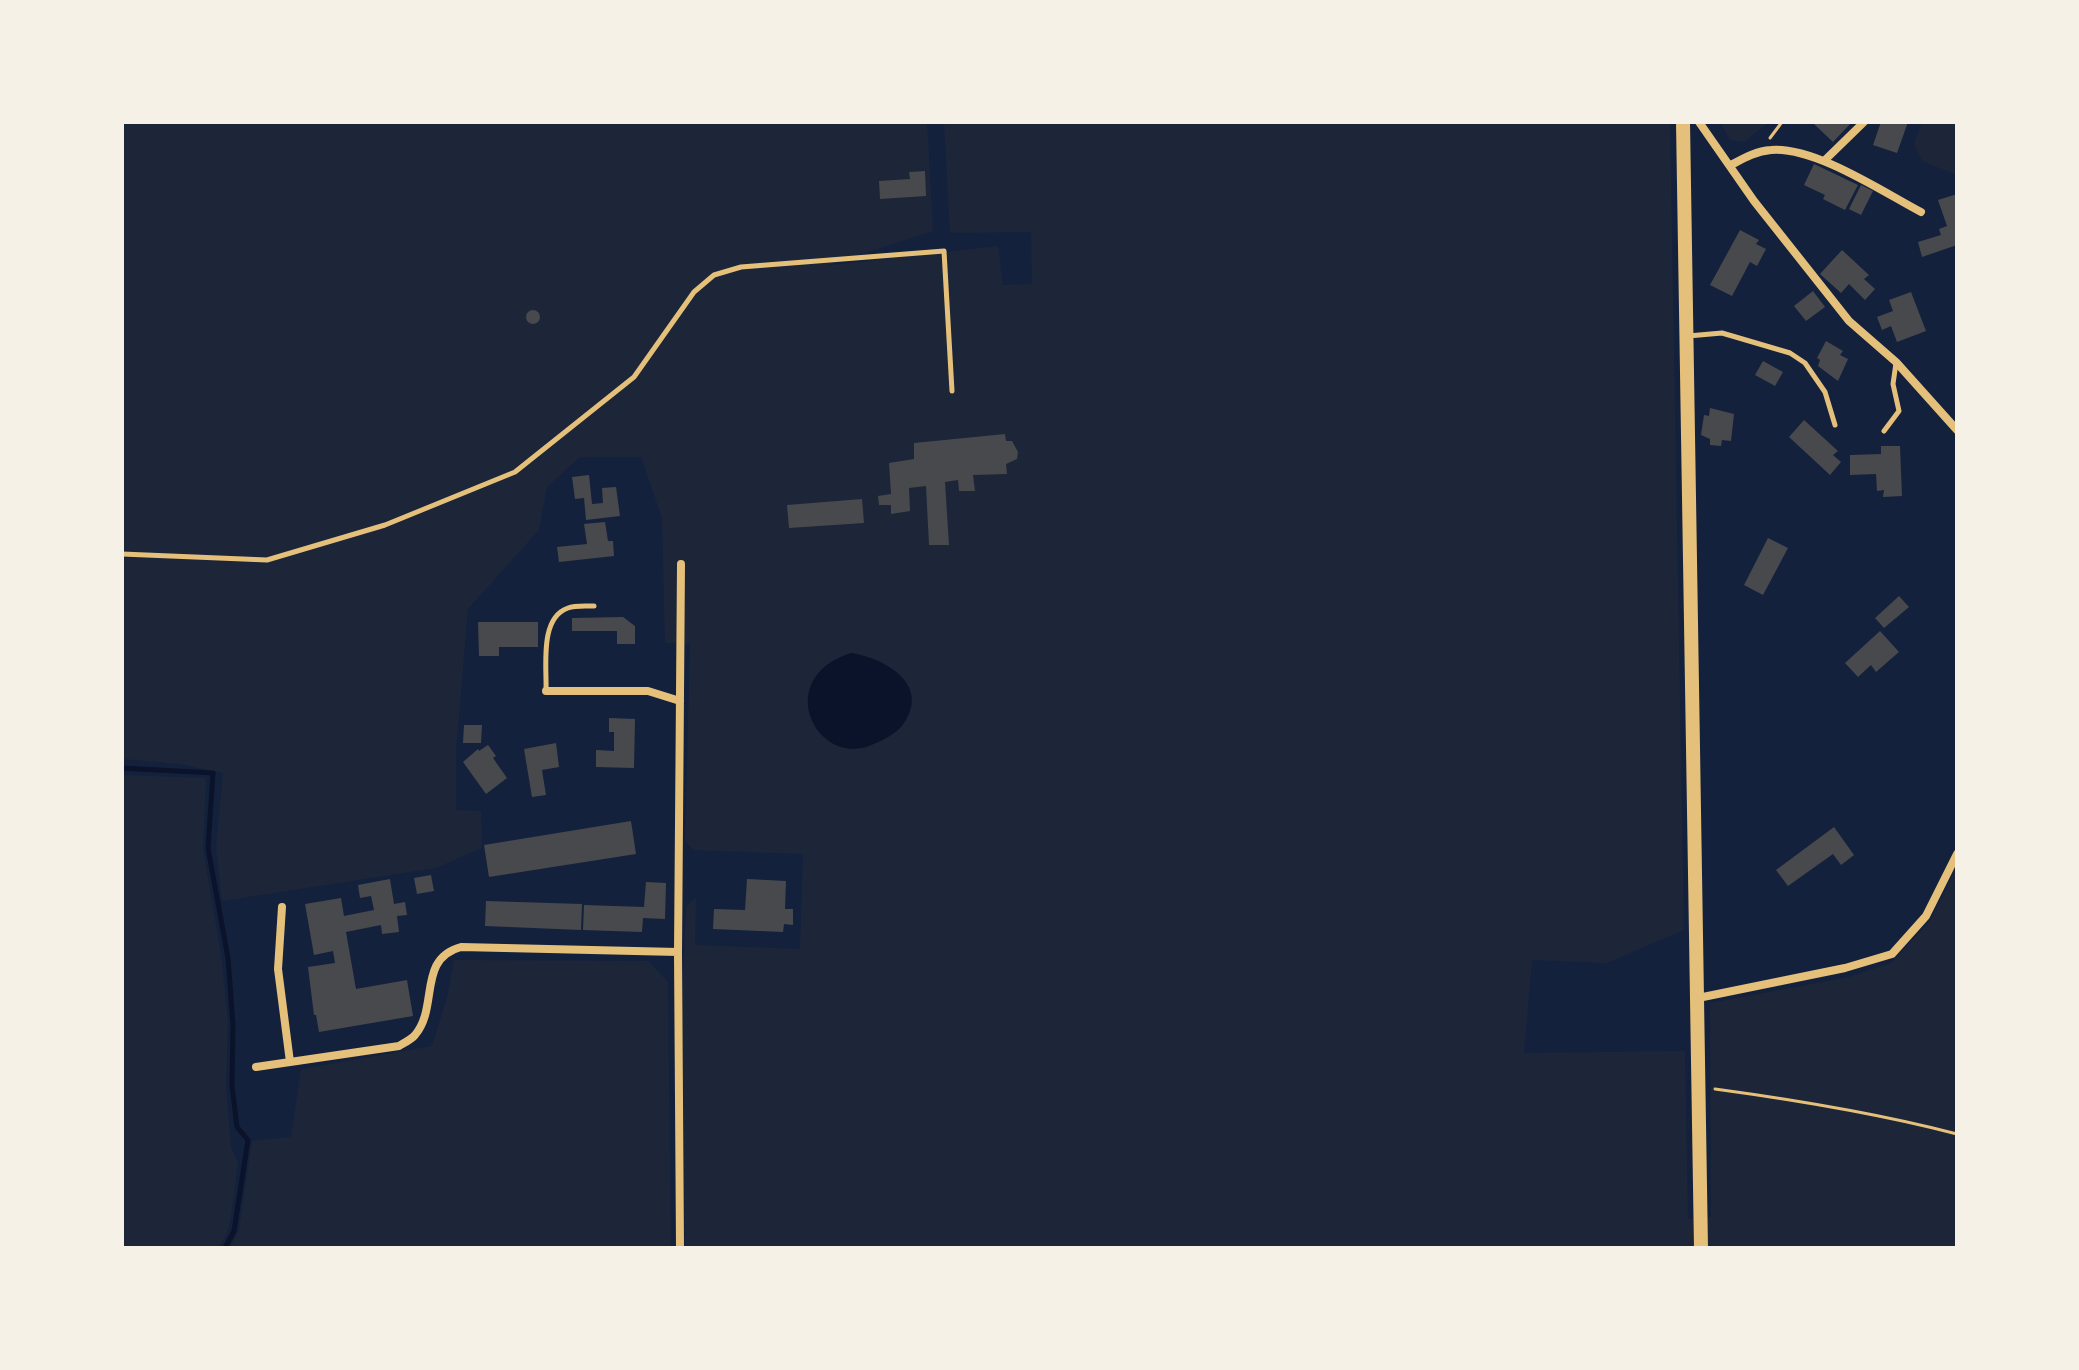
<!DOCTYPE html>
<html>
<head>
<meta charset="utf-8">
<style>
	body { margin:0 }
	#map { position:relative; width:2079px; height:1370px; overflow:hidden; background:#14213d; font-family:Helvetica,sans-serif }
	canvas { display:block }
	.frame { position:absolute; inset:0; border:124px solid #f6f1e7; pointer-events:none }
</style>
</head>
<body>
<div id="map">
<canvas width="2079" height="1370"></canvas>
<div class="frame"></div>
</div>
<script>
const ctx = document.querySelector('canvas').getContext('2d');
ctx.lineJoin = 'round';
function fillPath(path, color) {
  ctx.fillStyle = color;
  ctx.fill(path, 'evenodd');
}
function stroke(path, color, width, dash) {
  ctx.strokeStyle = color;
  ctx.lineWidth = width;
  ctx.lineCap = dash ? 'butt' : 'round';
  ctx.setLineDash(dash || []);
  ctx.stroke(path);
}
fillPath(new Path2D(`
	M 122,122 L 927,122 L 933,231 L 825,266 L 998,246 L 1003,285 L 1032,284 L 1031,232 L 950,233 L 944,122 L 1670,122 L 1684,930 L 1607,963 L 1532,960 L 1524,1053 L 1685,1051 L 1688,1219 L 1711,1217 L 1710,1003 L 1849,977 L 1891,963 L 1930,921 L 1957,866 L 1957,1248 L 685,1248 L 682,1000 L 686,906 L 696,898 L 695,945 L 800,949 L 803,854 L 694,850 L 685,841 L 690,644 L 665,643 L 662,518 L 641,457 L 580,457 L 547,487 L 539,530 L 468,609 L 456,750 L 456,810 L 481,811 L 482,848 L 436,868 L 222,901 L 216,847 L 223,773 L 180,764 L 122,759 Z
	M 1720,122 L 1769,122 L 1744,142 L 1730,140 Z
	M 1922,122 L 1957,122 L 1957,175 L 1922,161 L 1914,144 Z
	M 122,775 L 206,778 L 203,849 L 221,954 L 228,1024 L 226,1085 L 231,1148 L 238,1162 L 231,1217 L 227,1234 L 218,1248 L 122,1248 Z
	M 454,960 L 648,961 L 668,982 L 671,1248 L 230,1248 L 239,1230 L 252,1141 L 291,1137 L 301,1069 L 432,1046 L 447,997 Z`), '#1d2539');
fillPath(new Path2D(`
	M 851,653 C 885,658 933,685 902,726 C 896,733 885,739 876,743 C 819,773 769,679 851,653 Z`), '#0b132b');
stroke(new Path2D(`
	M 122,768 L 213,773 L 208,848 L 228,958 L 233,1025 L 232,1086 L 237,1127 L 248,1140 L 234,1231 L 225,1248`), '#0b132b', 5);
fillPath(new Path2D(`
	M 1816,122 L 1852,122 L 1833,142 L 1814,124 Z
	M 1881,122 L 1908,122 L 1897,153 L 1873,145 Z
	M 1814,164 L 1858,185 L 1845,210 L 1823,199 L 1825,195 L 1804,185 Z
	M 925,171 L 926,196 L 880,199 L 879,181 L 910,179 L 909,172 Z
	M 1861,185 L 1873,191 L 1861,215 L 1849,209 Z
	M 1957,194 L 1957,245 L 1922,257 L 1918,242 L 1941,235 L 1939,229 L 1947,226 L 1938,200 Z
	M 1740,230 L 1759,240 L 1756,244 L 1766,249 L 1757,266 L 1750,262 L 1732,296 L 1710,285 Z
	M 1842,250 L 1869,275 L 1864,279 L 1875,289 L 1865,300 L 1849,284 L 1841,293 L 1820,274 Z
	M 1813,291 L 1825,307 L 1806,321 L 1794,306 Z
	M 1911,292 L 1926,331 L 1897,342 L 1891,326 L 1882,330 L 1877,317 L 1893,311 L 1889,300 Z
	M526 317a7 7 0 1 1 14 0a7 7 0 1 1-14 0Z
	M 1826,341 L 1843,351 L 1840,355 L 1848,359 L 1838,381 L 1818,366 L 1820,360 L 1817,358 Z
	M 1763,361 L 1783,372 L 1775,386 L 1755,375 Z
	M 1710,408 L 1734,414 L 1731,441 L 1722,440 L 1721,446 L 1710,445 L 1710,439 L 1701,435 L 1704,415 L 1709,416 Z
	M 1804,420 L 1838,451 L 1833,455 L 1841,462 L 1830,475 L 1789,437 Z
	M 1005,434 L 1006,441 L 1012,441 L 1018,452 L 1017,459 L 1006,464 L 1007,474 L 973,475 L 975,491 L 959,491 L 958,480 L 945,482 L 949,545 L 929,545 L 926,486 L 909,488 L 910,511 L 891,514 L 891,505 L 879,505 L 878,496 L 891,494 L 889,463 L 914,459 L 914,443 Z
	M 1881,446 L 1900,446 L 1902,496 L 1883,497 L 1884,490 L 1877,491 L 1876,474 L 1850,475 L 1850,455 L 1881,454 Z
	M 589,475 L 592,504 L 603,503 L 602,488 L 616,487 L 620,516 L 586,520 L 584,498 L 575,499 L 572,477 Z
	M 862,499 L 864,523 L 789,528 L 787,505 Z
	M 605,522 L 608,541 L 613,541 L 614,556 L 559,562 L 557,547 L 587,544 L 584,524 Z
	M 1768,538 L 1788,548 L 1763,595 L 1744,585 Z
	M 1899,596 L 1909,607 L 1884,628 L 1875,618 Z
	M 623,617 L 635,626 L 635,644 L 617,644 L 617,631 L 572,631 L 572,618 Z
	M 478,622 L 538,622 L 538,647 L 499,647 L 499,656 L 479,656 Z
	M 1880,631 L 1899,652 L 1876,672 L 1871,665 L 1858,677 L 1845,663 Z
	M 609,718 L 635,719 L 634,768 L 596,767 L 596,750 L 614,751 L 614,732 L 609,732 Z
	M 464,725 L 482,725 L 481,743 L 463,743 Z
	M 556,743 L 559,767 L 542,770 L 546,795 L 532,797 L 524,749 Z
	M 488,745 L 496,756 L 493,758 L 507,778 L 486,794 L 463,762 L 478,749 L 479,751 Z
	M 631,821 L 636,854 L 489,877 L 484,845 Z
	M 1834,827 L 1854,855 L 1841,865 L 1833,854 L 1788,886 L 1776,870 Z
	M 431,875 L 434,891 L 417,894 L 414,878 Z
	M 390,879 L 394,904 L 405,902 L 407,915 L 397,916 L 399,932 L 382,934 L 381,925 L 346,932 L 356,989 L 407,980 L 413,1016 L 319,1032 L 316,1015 L 314,1015 L 308,967 L 335,963 L 333,951 L 314,955 L 305,904 L 341,898 L 344,916 L 374,910 L 371,896 L 360,898 L 358,885 Z
	M 747,879 L 786,881 L 785,909 L 793,909 L 793,925 L 784,924 L 783,932 L 713,929 L 714,909 L 745,910 Z
	M 646,882 L 666,883 L 665,919 L 643,918 L 642,932 L 583,930 L 584,905 L 644,907 Z
	M 486,901 L 582,904 L 581,930 L 485,926 Z`), '#48494c');
stroke(new Path2D(`
	M 1770,138 L 1782,122
	M 1715,1089 C 1796,1100 1877,1113 1957,1134`), '#e5c07b', 3);
stroke(new Path2D(`
	M 1688,336 L 1722,333 L 1790,353 L 1805,363 L 1825,392 L 1835,425
	M 1884,431 L 1899,411 L 1893,384 L 1896,363
	M 122,554 L 267,560 L 385,525 L 515,472 L 634,377 L 694,292 L 714,275 L 741,267 L 944,251 L 952,391
	M 546,691 C 547,667 539,618 568,608 C 575,605 586,606 594,606`), '#e5c07b', 5);
stroke(new Path2D(`
	M 1699,122 L 1754,201 L 1849,321 L 1896,362 L 1957,430
	M 1824,161 L 1864,122
	M 1731,165 C 1744,158 1756,151 1771,150 C 1814,146 1883,192 1921,212
	M 546,691 L 648,691 L 680,701
	M 282,907 L 278,969 L 290,1062
	M 1698,998 L 1845,968 L 1892,954 L 1926,916 L 1957,854
	M 256,1067 L 399,1046 C 404,1043 412,1039 415,1035 C 439,1007 417,959 461,947 L 678,952
	M 680,1248 L 678,952 L 681,564`), '#e5c07b', 8);
stroke(new Path2D(`
	M 1683,122 L 1701,1248`), '#e5c07b', 14);
</script>
</body>
</html>
